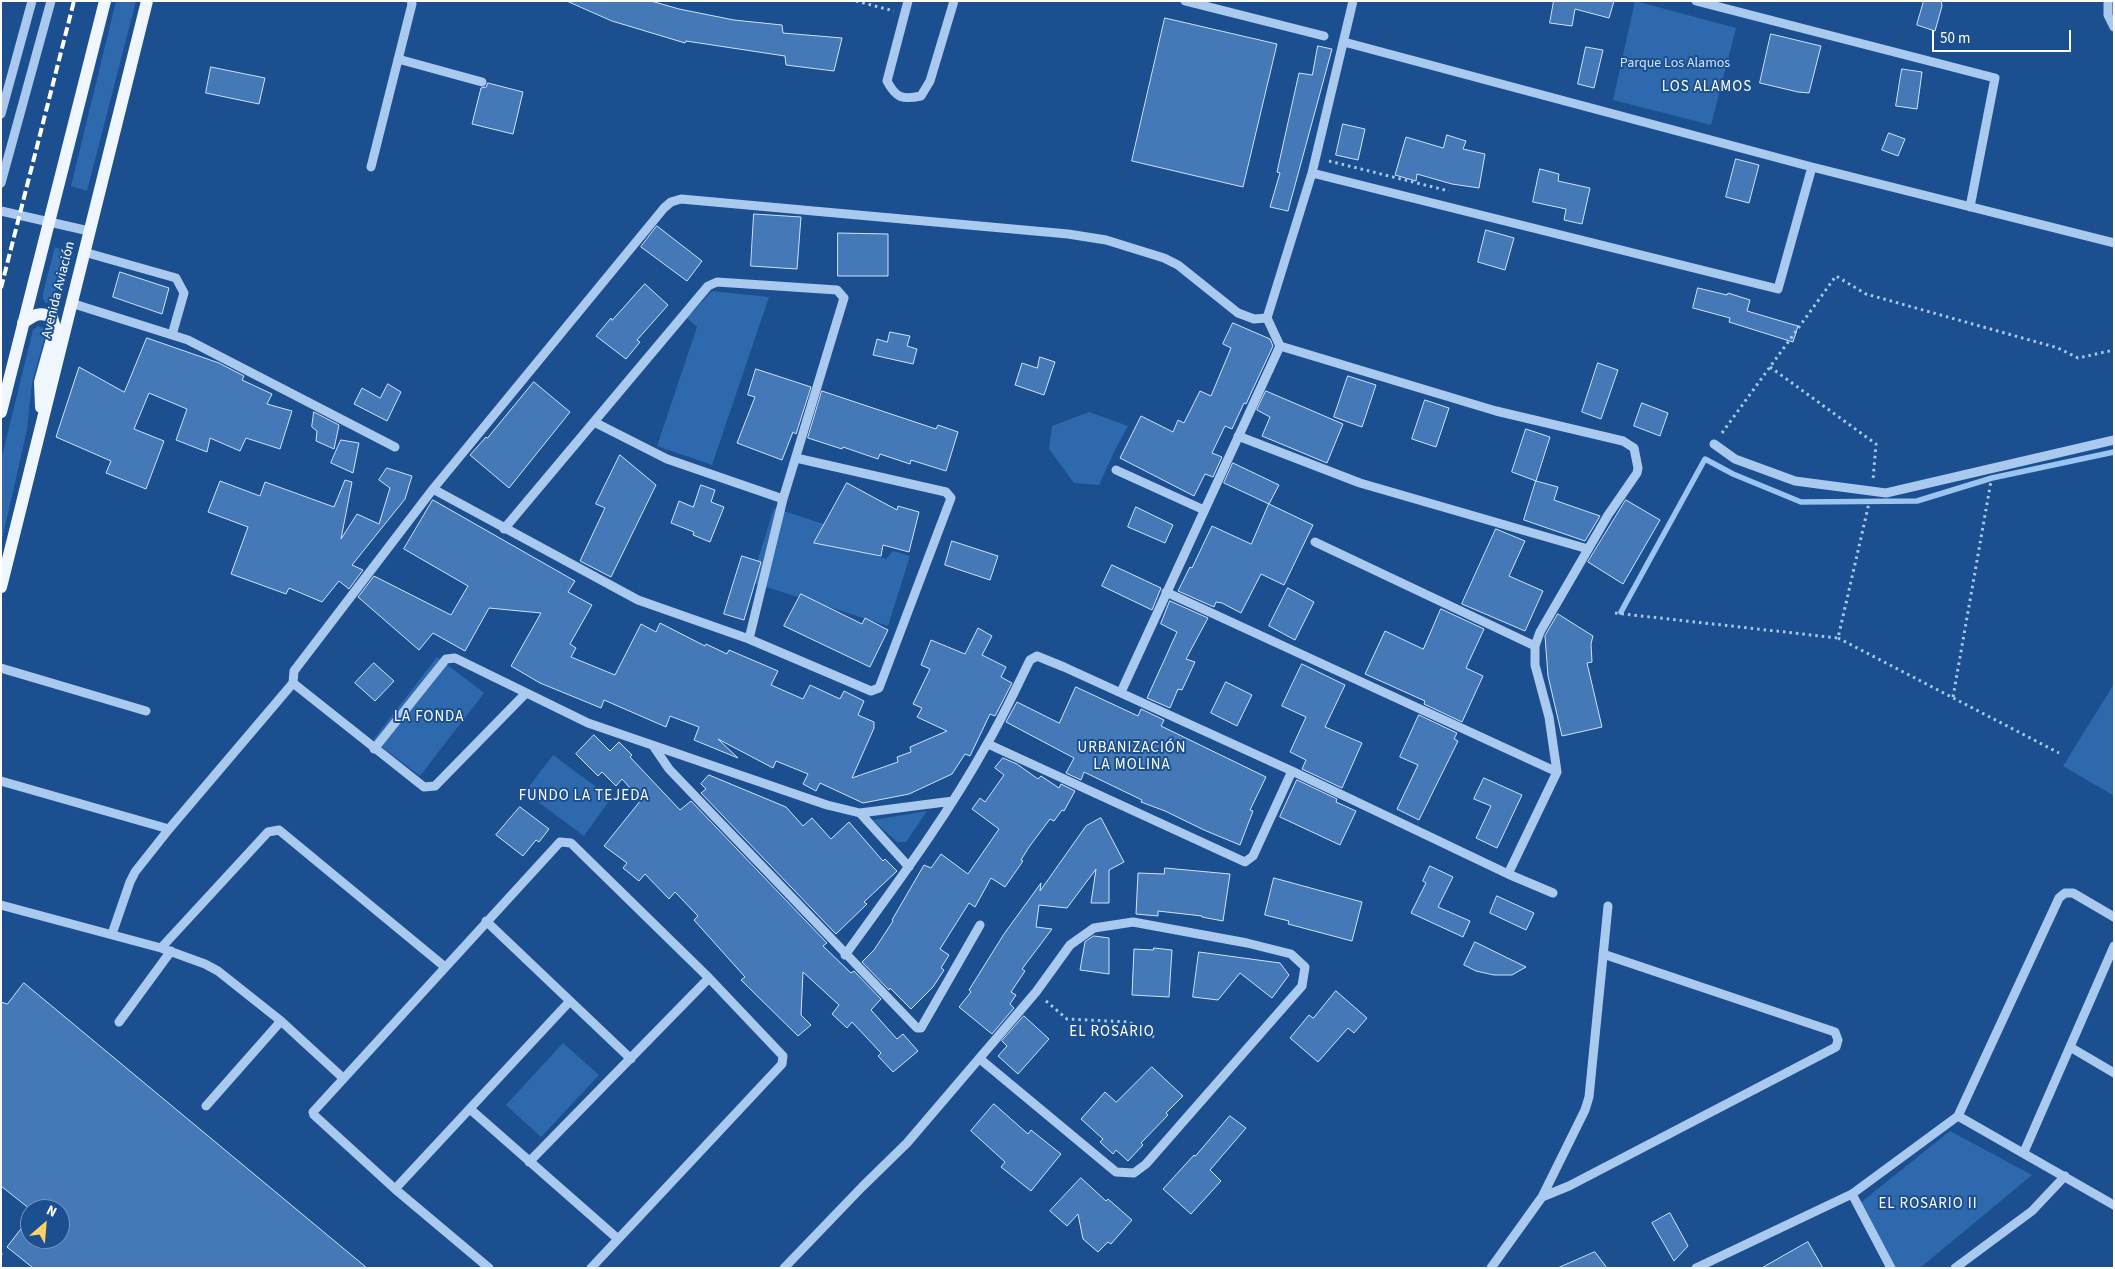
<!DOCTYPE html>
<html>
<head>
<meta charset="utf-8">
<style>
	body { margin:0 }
	#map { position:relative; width:2115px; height:1269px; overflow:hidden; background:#1b4f8f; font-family:"Source Sans 3",sans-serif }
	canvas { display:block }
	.frame { position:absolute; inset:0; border:2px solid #fff; pointer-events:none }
	.north { position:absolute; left:20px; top:1199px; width:50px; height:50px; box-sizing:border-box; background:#1b4f8f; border:1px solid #7695bc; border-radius:50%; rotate:27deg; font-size:14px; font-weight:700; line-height:20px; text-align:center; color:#fff }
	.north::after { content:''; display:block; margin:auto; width:18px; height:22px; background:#ffd166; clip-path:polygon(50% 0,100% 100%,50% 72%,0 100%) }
	.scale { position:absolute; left:1932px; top:30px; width:139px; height:22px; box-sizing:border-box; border:2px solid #fff; border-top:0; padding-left:6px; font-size:15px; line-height:18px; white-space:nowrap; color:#fff; -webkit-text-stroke:4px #1b4f8f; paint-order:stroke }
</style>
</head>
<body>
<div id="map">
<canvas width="2115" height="1269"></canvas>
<div class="frame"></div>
<div class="north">N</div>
<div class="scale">50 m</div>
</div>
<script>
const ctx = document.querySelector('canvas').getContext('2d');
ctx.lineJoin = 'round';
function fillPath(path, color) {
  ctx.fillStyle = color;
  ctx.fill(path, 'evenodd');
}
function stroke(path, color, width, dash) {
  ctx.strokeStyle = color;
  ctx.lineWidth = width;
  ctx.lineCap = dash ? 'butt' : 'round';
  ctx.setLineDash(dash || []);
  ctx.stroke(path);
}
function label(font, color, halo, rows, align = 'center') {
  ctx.font = font + ' "Source Sans 3",sans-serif';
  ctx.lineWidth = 4;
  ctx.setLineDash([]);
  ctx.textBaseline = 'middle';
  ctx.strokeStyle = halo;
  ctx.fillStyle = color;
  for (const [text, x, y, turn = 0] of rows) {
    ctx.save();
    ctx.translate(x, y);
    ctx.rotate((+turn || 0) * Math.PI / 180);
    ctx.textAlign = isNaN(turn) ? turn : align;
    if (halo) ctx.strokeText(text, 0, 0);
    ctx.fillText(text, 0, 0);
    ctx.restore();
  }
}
fillPath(new Path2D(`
	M 116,1 L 136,1 L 87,191 L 71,186 Z
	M 1635,1 L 1736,28 L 1711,125 L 1613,100 Z
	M 55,247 L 63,250 L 64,254 L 54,298 L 52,302 L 46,303 L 43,299 L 43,293 Z
	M 712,291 L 769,297 L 712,465 L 657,446 L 697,327 L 687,318 Z
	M 38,326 L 43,328 L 46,333 L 32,383 L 27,430 L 1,544 L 1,460 L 33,330 Z
	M 1089,412 L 1128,426 L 1116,448 L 1099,485 L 1074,483 L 1049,449 L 1052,426 Z
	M 774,508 L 830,526 L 826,539 L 886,559 L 893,551 L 910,556 L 888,626 L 751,582 Z
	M 437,657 L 484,693 L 420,776 L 373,740 Z
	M 2114,684 L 2114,796 L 2063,766 Z
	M 553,755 L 611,798 L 584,836 L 525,792 Z
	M 927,811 L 906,842 L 897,842 L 873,820 Z
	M 563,1043 L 599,1075 L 541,1137 L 506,1105 Z
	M 1950,1131 L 2032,1175 L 1920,1268 L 1893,1268 L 1860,1203 Z`), '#2e69ad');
stroke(new Path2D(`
	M 1621,612 L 1705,459 L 1733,474 L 1801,502 L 1917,501 L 1992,478 L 2114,452`), '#9cc4f0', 5.5);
const building = new Path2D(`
	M 567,1 L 651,1 L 679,9 L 734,20 L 782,25 L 783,33 L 842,38 L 834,71 L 786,65 L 785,56 L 686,41 L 685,43 L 612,21 Z
	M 1554,1 L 1614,1 L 1609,18 L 1575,9 L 1572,26 L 1550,23 Z
	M 1924,1 L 1941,1 L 1942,6 L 1935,31 L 1917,25 Z
	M 1165,18 L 1277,44 L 1243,187 L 1132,161 Z
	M 1771,34 L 1821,46 L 1809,93 L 1798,92 L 1760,83 Z
	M 1318,46 L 1332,49 L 1288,211 L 1270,207 L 1280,173 L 1277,172 L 1299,73 L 1312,75 Z
	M 1586,47 L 1603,50 L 1594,88 L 1578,84 Z
	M 211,67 L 265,78 L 259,104 L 206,93 Z
	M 1902,69 L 1922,72 L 1917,109 L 1896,106 Z
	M 488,83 L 523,92 L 513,134 L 472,124 L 481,88 L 486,87 Z
	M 1343,124 L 1365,129 L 1358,160 L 1336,155 Z
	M 1889,133 L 1905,139 L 1898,156 L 1882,150 Z
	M 1447,135 L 1466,141 L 1463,149 L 1485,154 L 1479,188 L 1452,184 L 1417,174 L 1416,181 L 1395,175 L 1406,137 L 1443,148 Z
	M 1736,159 L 1759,165 L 1749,203 L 1726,197 Z
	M 1540,169 L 1559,174 L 1558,181 L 1590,188 L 1582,224 L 1564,220 L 1566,209 L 1533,202 Z
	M 754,214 L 801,217 L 797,269 L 751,266 Z
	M 657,226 L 702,261 L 687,281 L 641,247 Z
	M 1486,230 L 1514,238 L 1505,270 L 1478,262 Z
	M 838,233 L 888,234 L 888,276 L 838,276 Z
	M 120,272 L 169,288 L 162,314 L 113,297 Z
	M 645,284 L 668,305 L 637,340 L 640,342 L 626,359 L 596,336 L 611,318 L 612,320 Z
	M 1698,288 L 1727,295 L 1728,293 L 1750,300 L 1747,311 L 1798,326 L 1793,342 L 1729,322 L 1730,318 L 1693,308 Z
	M 1233,323 L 1270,339 L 1273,346 L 1246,404 L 1244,403 L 1232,429 L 1225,426 L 1212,453 L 1222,457 L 1213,477 L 1205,474 L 1194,496 L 1120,458 L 1141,416 L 1173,432 L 1178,420 L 1184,423 L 1200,391 L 1211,396 L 1231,348 L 1223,344 Z
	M 890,332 L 910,336 L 907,346 L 917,349 L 913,364 L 873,355 L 877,339 L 887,342 Z
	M 147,338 L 219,363 L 244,376 L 242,380 L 272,394 L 267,404 L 292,411 L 280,449 L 246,438 L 240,451 L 210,438 L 207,452 L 176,440 L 187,409 L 149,393 L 134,429 L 164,441 L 146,489 L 106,473 L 111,461 L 56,437 L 79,367 L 124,392 Z
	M 1040,357 L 1055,362 L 1044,395 L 1015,385 L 1022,363 L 1037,368 Z
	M 1598,363 L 1618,370 L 1601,419 L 1582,412 Z
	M 756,369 L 811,387 L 796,434 L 793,432 L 782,460 L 737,443 L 755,397 L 748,395 Z
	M 1348,376 L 1376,385 L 1362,427 L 1334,417 Z
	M 534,382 L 570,412 L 509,488 L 470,455 L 486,437 L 487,438 Z
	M 388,384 L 401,392 L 387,421 L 354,404 L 362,388 L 380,398 Z
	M 822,391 L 936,429 L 938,425 L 958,432 L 946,471 L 911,460 L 910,464 L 880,454 L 878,459 L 843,447 L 842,449 L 808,438 Z
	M 1266,391 L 1343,424 L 1327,463 L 1262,436 L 1270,417 L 1257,410 Z
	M 1425,400 L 1449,408 L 1436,447 L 1412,439 Z
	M 1642,403 L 1668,413 L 1660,436 L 1634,426 Z
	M 314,412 L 339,425 L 334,449 L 316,441 L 317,431 L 312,427 Z
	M 1526,429 L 1550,437 L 1536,481 L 1512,472 Z
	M 341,440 L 359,443 L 353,473 L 331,463 Z
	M 620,455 L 656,485 L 611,577 L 580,561 L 605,508 L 596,504 Z
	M 1233,463 L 1279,485 L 1269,504 L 1224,483 Z
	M 387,468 L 412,476 L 405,499 L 352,565 L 363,570 L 349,589 L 339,581 L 322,602 L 289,588 L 286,594 L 231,574 L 248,527 L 208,512 L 220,481 L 260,496 L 265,482 L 334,507 L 345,480 L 352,482 L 341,539 L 357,514 L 379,524 L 390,488 L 379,480 Z
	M 1536,481 L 1558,487 L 1554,500 L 1600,516 L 1585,541 L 1524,520 Z
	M 847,483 L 897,510 L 898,506 L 919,512 L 909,552 L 883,545 L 881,556 L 814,543 Z
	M 701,485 L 715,490 L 711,502 L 724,507 L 710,542 L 693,535 L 694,532 L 671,523 L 679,501 L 693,507 Z
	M 433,500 L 575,581 L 568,592 L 592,605 L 570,644 L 576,648 L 571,657 L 615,675 L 641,624 L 656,632 L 660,623 L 705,646 L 706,644 L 727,654 L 729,650 L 778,671 L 771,685 L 803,699 L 810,685 L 840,699 L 844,691 L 864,701 L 858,715 L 874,722 L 874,728 L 852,778 L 898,762 L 897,757 L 911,752 L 910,747 L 947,731 L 917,717 L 922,708 L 913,704 L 930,669 L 921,665 L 931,640 L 965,654 L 978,628 L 992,636 L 982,655 L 1006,667 L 1001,677 L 1012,683 L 995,716 L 990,714 L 970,756 L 965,754 L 952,774 L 909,794 L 863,803 L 820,783 L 816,791 L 803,784 L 808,774 L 776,761 L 773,768 L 718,739 L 738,758 L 694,740 L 699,727 L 670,716 L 666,727 L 604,700 L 601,708 L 540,683 L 511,666 L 541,613 L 489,608 L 465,651 L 433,633 L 419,650 L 358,597 L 374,576 L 451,615 L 468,586 L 404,549 Z
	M 1626,500 L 1660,520 L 1623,584 L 1588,562 Z
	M 1269,504 L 1313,525 L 1284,585 L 1261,574 L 1241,613 L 1222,603 L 1216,602 L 1214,607 L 1178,591 L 1190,567 L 1192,568 L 1212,526 L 1251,544 Z
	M 1136,507 L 1173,525 L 1165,543 L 1128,527 Z
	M 1496,529 L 1525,541 L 1509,576 L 1543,591 L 1525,631 L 1462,604 Z
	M 952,541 L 998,556 L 990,580 L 945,565 Z
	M 742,556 L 761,562 L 744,620 L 724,614 Z
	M 1112,565 L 1161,588 L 1152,610 L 1102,586 Z
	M 1288,588 L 1314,602 L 1295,640 L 1269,626 Z
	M 801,594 L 862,624 L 865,618 L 888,630 L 870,667 L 784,626 Z
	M 1170,601 L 1208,618 L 1186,659 L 1195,662 L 1182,690 L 1178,689 L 1170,708 L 1147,698 L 1177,632 L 1161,624 Z
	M 1441,609 L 1484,629 L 1466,668 L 1483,676 L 1462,722 L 1424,704 L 1425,701 L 1365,674 L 1385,631 L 1423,649 Z
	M 1558,614 L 1593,636 L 1591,644 L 1592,662 L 1587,663 L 1602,727 L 1562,736 L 1548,676 L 1545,636 Z
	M 374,663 L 394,681 L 375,701 L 355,683 Z
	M 1302,664 L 1345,685 L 1325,727 L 1362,743 L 1342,788 L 1302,769 L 1306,760 L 1290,752 L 1306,717 L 1282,706 Z
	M 1226,682 L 1252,695 L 1237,726 L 1211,713 Z
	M 1076,687 L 1138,716 L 1141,709 L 1164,720 L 1161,726 L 1266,777 L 1250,810 L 1253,811 L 1240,845 L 1204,830 L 1165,811 L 1141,802 L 1142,800 L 1084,772 L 1081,780 L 1066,773 L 1074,758 L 1006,722 L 1017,702 L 1059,723 Z
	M 1419,715 L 1457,733 L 1454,739 L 1458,741 L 1419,820 L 1397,809 L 1418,765 L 1400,757 Z
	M 594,735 L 610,751 L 619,742 L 632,755 L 630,757 L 680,810 L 691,801 L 827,943 L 823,946 L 851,973 L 854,971 L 881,999 L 871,1010 L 897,1039 L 903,1034 L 918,1051 L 893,1072 L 878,1056 L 881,1053 L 852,1022 L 847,1028 L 832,1014 L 839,1005 L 803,972 L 801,1015 L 811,1025 L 798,1036 L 741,980 L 745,977 L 694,920 L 698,916 L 675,892 L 669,899 L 645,874 L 639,881 L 623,868 L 627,863 L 604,846 L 641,800 L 622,779 L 616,786 L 602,772 L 598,776 L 576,754 Z
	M 1003,758 L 1017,764 L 1038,779 L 1041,776 L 1059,788 L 1061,784 L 1075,791 L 1064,811 L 1062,810 L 1054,821 L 1050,819 L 1029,847 L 1021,860 L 1023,861 L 1005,887 L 991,878 L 975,907 L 969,903 L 940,949 L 949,955 L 941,968 L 944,970 L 933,987 L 911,1009 L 890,988 L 889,990 L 862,962 L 874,950 L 893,921 L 892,920 L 924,865 L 931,868 L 941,854 L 968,874 L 999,829 L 972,809 L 980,798 L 985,802 L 1004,775 L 995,768 Z
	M 709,775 L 786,807 L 803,826 L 812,818 L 831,839 L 849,822 L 883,861 L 885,859 L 897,871 L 864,902 L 867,904 L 836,934 L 701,793 L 706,789 L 701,784 Z
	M 1484,778 L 1522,795 L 1497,848 L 1476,838 L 1491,806 L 1474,799 Z
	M 1297,780 L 1337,799 L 1336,802 L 1356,811 L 1340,845 L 1280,817 Z
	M 520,807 L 549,829 L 539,842 L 536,840 L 523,856 L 496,835 Z
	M 1101,818 L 1124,862 L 1109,870 L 1109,903 L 1091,903 L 1096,869 L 1067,908 L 1039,905 L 1036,927 L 1052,929 L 1022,969 L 1025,971 L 1011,992 L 1016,995 L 1010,1004 L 1014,1008 L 992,1034 L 959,1007 L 971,992 L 969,990 L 1004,934 L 1041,883 L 1040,891 L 1086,826 Z
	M 1430,866 L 1453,877 L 1438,907 L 1470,921 L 1463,937 L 1411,913 L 1426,883 L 1423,881 Z
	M 1165,868 L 1230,874 L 1223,921 L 1202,917 L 1202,916 L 1158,911 L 1158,916 L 1136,914 L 1138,873 L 1164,874 Z
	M 1274,878 L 1362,902 L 1352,941 L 1288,924 L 1289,921 L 1265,915 Z
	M 1497,896 L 1534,913 L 1526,930 L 1490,913 Z
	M 1094,936 L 1109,938 L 1109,974 L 1080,970 L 1085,942 Z
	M 1475,942 L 1526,967 L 1512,975 L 1494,975 L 1476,971 L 1464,965 Z
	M 1154,948 L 1172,950 L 1169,997 L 1132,995 L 1134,949 L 1153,950 Z
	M 1199,952 L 1280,963 L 1289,975 L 1272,998 L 1240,973 L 1218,1000 L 1193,997 Z
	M 24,983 L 367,1268 L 33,1268 L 7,1247 L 30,1217 L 30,1239 L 60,1239 L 60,1209 L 30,1209 L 1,1186 L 1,1002 L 7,1004 Z
	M 1336,991 L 1367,1018 L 1354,1033 L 1348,1028 L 1318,1062 L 1290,1038 L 1309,1015 L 1313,1018 Z
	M 1024,1016 L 1049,1039 L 1018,1074 L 998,1056 L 1007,1046 L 1002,1041 Z
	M 1152,1067 L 1183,1096 L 1166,1113 L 1168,1115 L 1141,1143 L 1143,1145 L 1128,1161 L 1116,1150 L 1113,1154 L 1100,1142 L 1103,1139 L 1081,1119 L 1105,1092 L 1116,1102 Z
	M 994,1104 L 1028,1134 L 1031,1130 L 1061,1154 L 1031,1191 L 1001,1167 L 1005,1162 L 971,1131 Z
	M 1230,1116 L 1246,1128 L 1210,1170 L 1221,1181 L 1191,1214 L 1163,1189 L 1194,1155 L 1195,1156 Z
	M 1081,1178 L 1106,1201 L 1108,1199 L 1132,1220 L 1111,1244 L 1108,1242 L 1098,1252 L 1083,1239 L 1078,1214 L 1067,1226 L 1050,1211 Z
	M 1670,1213 L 1688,1246 L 1674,1261 L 1652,1223 Z
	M 1808,1242 L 1823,1268 L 1762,1268 Z
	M 1595,1252 L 1607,1268 L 1558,1268 Z`);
fillPath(building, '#4478b7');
stroke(building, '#cfe3fa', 1);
stroke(new Path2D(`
	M 856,1 L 894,11
	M 1329,161 L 1449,191
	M 1770,367 L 1876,444 L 1873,480
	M 1722,433 L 1836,276 L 1866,294 L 2058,348 L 2078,358 L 2114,350
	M 1615,613 L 1838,638 L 1869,503
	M 1838,638 L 2059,753
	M 1953,697 L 1991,481
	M 1046,1001 L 1067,1019 L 1129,1022 L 1154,1037
	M 1,1254 L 2,1253`), '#a9c9ee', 3, [2.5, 4]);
stroke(new Path2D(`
	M 908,1 L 887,81 C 896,98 902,100 921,96 L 930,81 L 954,1
	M 1185,1 L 1324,36
	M 1696,1 L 1995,78 L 1970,207
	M 2108,1 L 2108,15 L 2114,27
	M 1344,42 L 1812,167 L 2114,243
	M 398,59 L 482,82
	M 1,114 L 32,1
	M 371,167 L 412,4 L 411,1
	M 1312,173 L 1778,289 L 1812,167
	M 1,183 L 51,1
	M 1,211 L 89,231
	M 84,252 L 176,278 L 184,293 L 172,335
	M 71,303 L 188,340 L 395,447
	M 1280,346 L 1496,411 L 1623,441 L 1634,448 L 1638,468 L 1637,473 L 1608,515 L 1540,632 L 1535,646 L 1535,665 L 1549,717 L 1557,772 L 1508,874
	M 594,422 L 667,459 L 783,499
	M 1238,436 L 1360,483 L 1588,549
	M 1714,444 L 1735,459 L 1795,481 L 1886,493 L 2114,440
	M 1116,470 L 1204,510
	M 433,489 L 638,600 L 749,639 L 871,691 L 879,688 L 951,498 L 946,492 L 796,458
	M 504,529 L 708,286 L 717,282 L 837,290 L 844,298 L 783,499 L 749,639
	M 1315,542 L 1535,646
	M 1166,592 L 1557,772
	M 1,668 L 146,711
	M 293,683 L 424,787 L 435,786 L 526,693
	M 1121,692 L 1280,346 L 1267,318 L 1312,173 L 1353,1
	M 654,747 L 669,769 L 917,1028 L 921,1028 L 980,925
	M 374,749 L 446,659 L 455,658 L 588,723 L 827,805 L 860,813 L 953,801
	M 1292,771 L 1508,874 L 1553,893
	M 1,781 L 169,829
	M 860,813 L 909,867
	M 1,905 L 161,948 L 205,964 L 218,971 L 281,1021 L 343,1078
	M 486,921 L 631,1059
	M 112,934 L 130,882 L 135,872 L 169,829 L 293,683 L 294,671 L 433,489 L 664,208 L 671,202 L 681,199 L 1068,234 L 1106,240 L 1164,258 L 1178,265 L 1238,313 L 1254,319 L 1267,318
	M 161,948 L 268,832 L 279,830 L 445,967
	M 845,955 C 895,886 946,818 987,744 C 1003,717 1016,688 1030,660 L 1037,656 L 1064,667 L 1292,771 L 1253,856 L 1245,862 L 988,744
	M 119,1022 L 171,951
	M 2070,1047 L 2114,1073
	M 206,1106 L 281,1021
	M 470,1109 L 618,1239
	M 1958,1116 L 2114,1205
	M 2024,1152 L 2114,946
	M 529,1162 L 709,978
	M 395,1189 L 570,1001
	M 1852,1194 L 1891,1268
	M 1542,1197 L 1569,1186 L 1836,1047 L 1838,1040 L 1835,1032 L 1603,954
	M 489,1268 L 395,1189 L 314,1115 L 313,1112 L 560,842 L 571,843 L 709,978 L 783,1056 L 782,1064 L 591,1268
	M 784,1268 L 862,1187 L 907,1143 L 1036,992 L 1070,945 L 1094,928 L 1133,922 L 1247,943 L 1291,954 L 1305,967 L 1302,986 L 1146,1164 L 1134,1173 L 1116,1172 L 980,1059
	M 1491,1268 L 1542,1197 L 1585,1110 L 1589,1097 L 1608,906
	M 1696,1268 L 1852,1194 L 1958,1116 L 2059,898 L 2065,893 L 2073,893 L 2114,917
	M 1955,1268 L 2032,1211 L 2065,1176`), '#a9c9ee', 9);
stroke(new Path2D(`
	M 23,323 C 34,315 39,311 52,317 L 55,328 L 40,382 L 41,407
	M 1,412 L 105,1
	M 1,587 L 147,1`), '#f0f6ff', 12);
stroke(new Path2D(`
	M 1,288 L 74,1`), '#fff', 4, [9, 4]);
label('14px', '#cfe3fa', '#1b4f8f', [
	["Parque Los Alamos",1675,64]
]);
label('14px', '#fff', '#1b4f8f', [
	["Avenida Aviación",59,290,-76]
]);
ctx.letterSpacing = '1px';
label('15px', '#fff', '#1b4f8f', [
	["LOS ALAMOS",1707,88],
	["LA FONDA",429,718],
	["URBANIZACIÓN",1132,749],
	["LA MOLINA",1132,766],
	["FUNDO LA TEJEDA",584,797],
	["EL ROSARIO",1112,1033],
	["EL ROSARIO II",1928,1205]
]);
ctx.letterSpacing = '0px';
</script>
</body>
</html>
